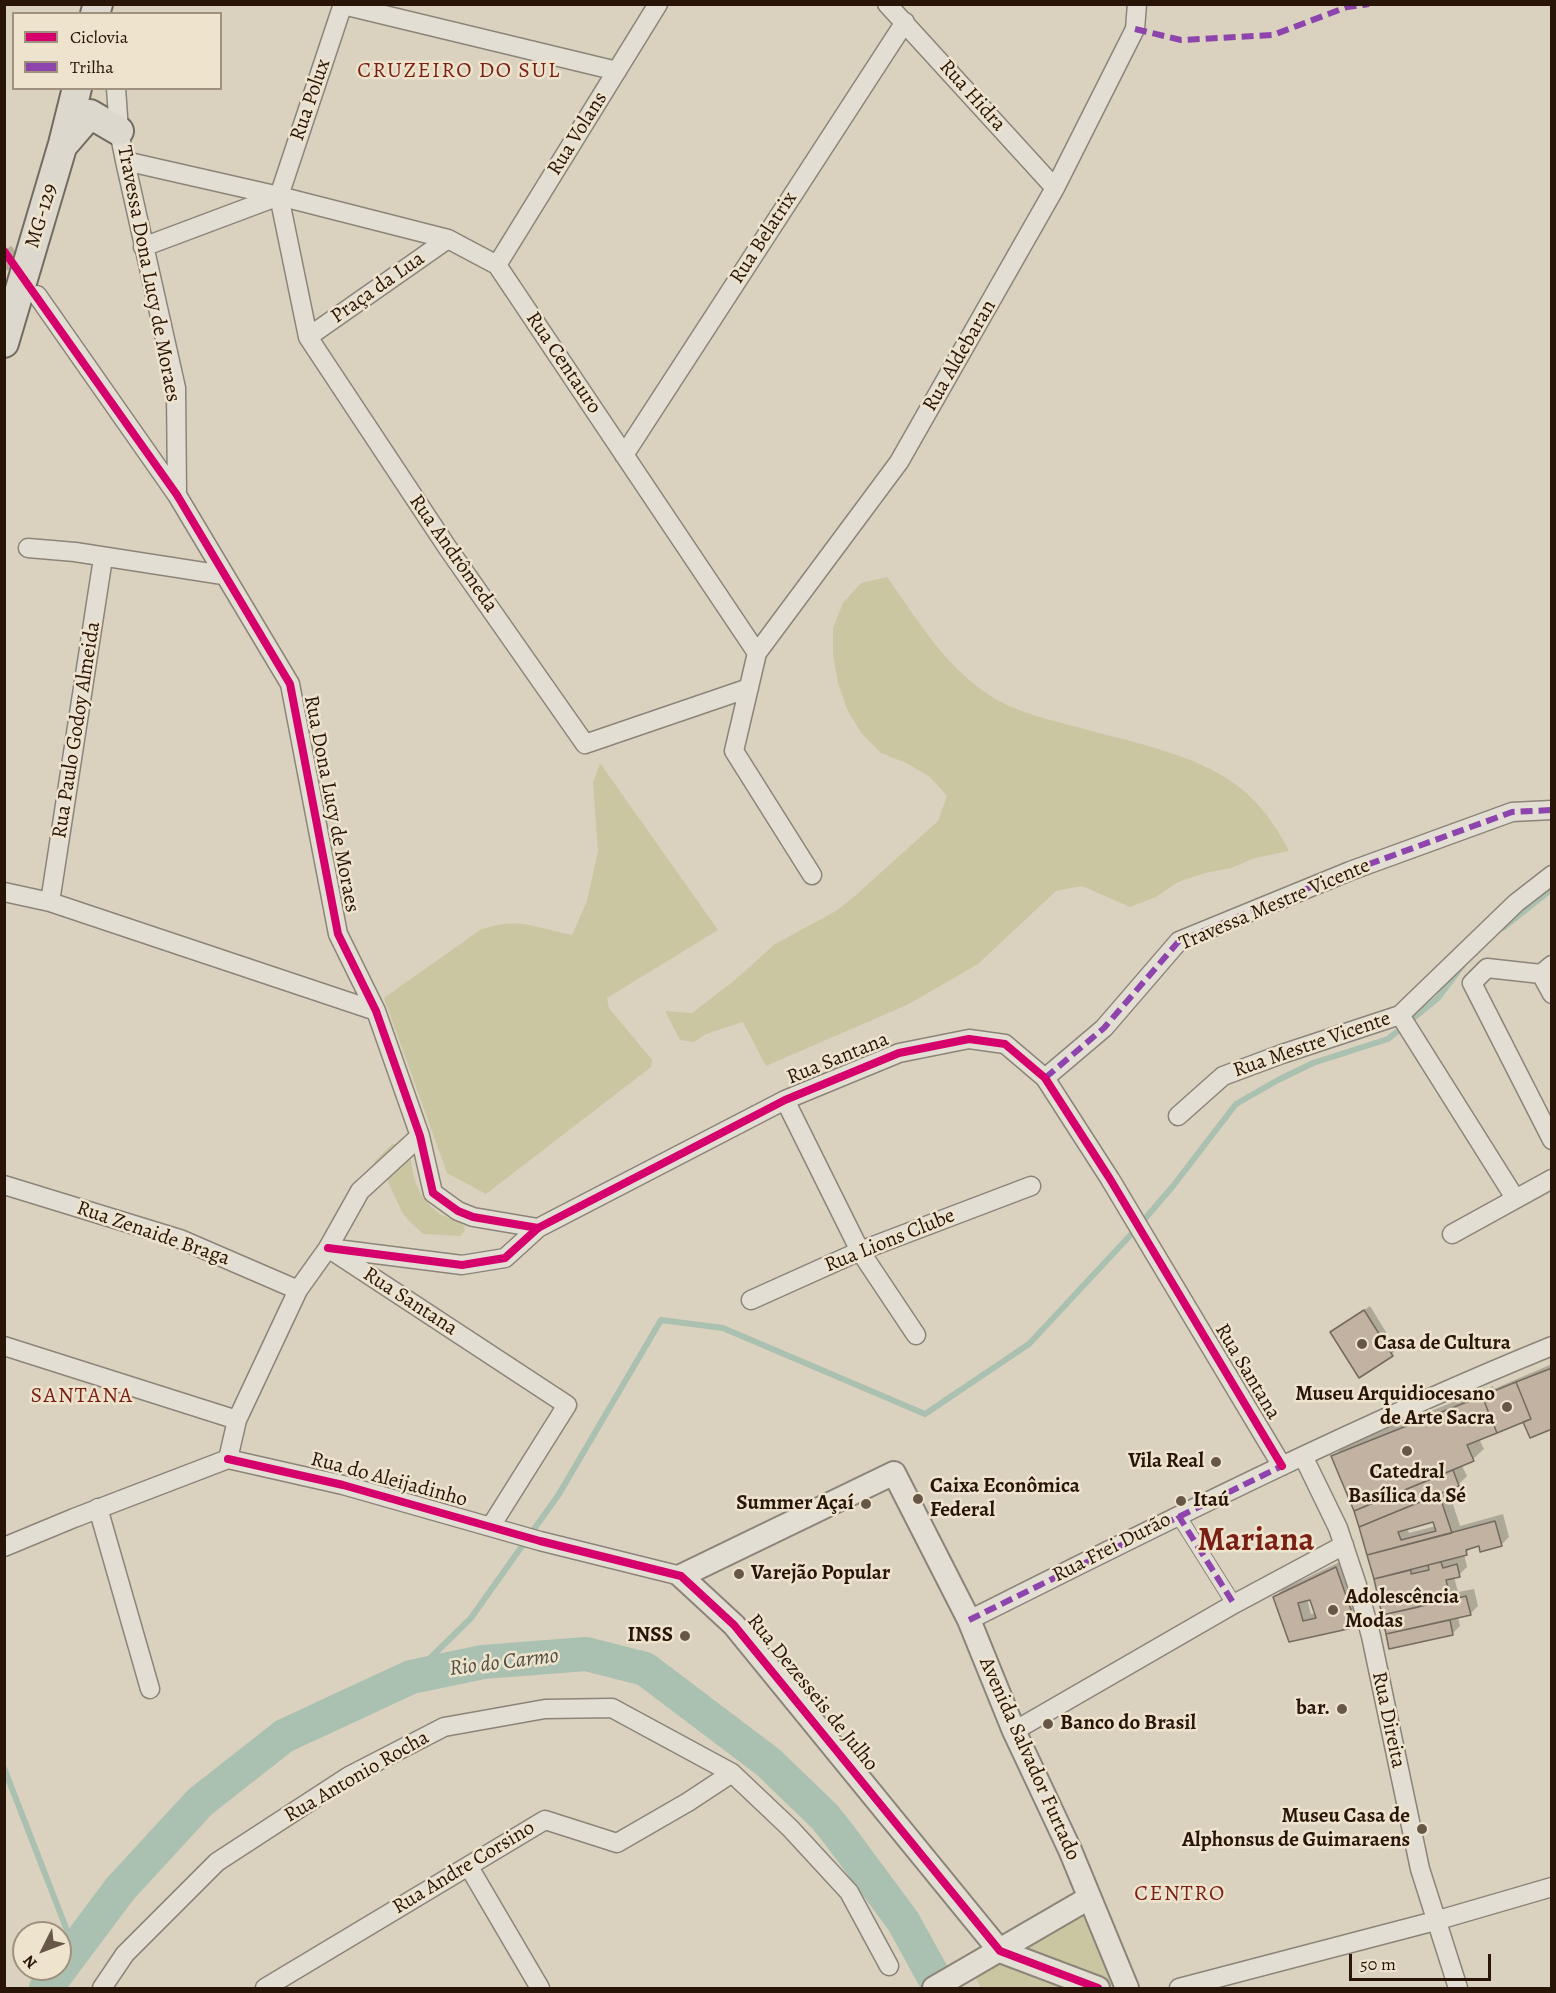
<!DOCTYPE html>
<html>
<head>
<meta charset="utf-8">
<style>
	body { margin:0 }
	#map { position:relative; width:1556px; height:1993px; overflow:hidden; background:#dad2bf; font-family:Alegreya,serif }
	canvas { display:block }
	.frame { position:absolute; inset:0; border:6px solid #291507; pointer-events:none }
	.legend { position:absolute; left:12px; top:12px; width:210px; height:78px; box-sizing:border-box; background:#eee4ce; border:2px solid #9f917e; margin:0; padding:8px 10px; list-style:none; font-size:18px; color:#291507 }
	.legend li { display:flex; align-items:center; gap:12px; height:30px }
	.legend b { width:30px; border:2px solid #9f917e }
	.north { position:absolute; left:12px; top:1921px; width:60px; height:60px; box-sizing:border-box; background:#eee4ce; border:2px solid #9f917e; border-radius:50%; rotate:228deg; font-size:16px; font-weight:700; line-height:24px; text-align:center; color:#291507 }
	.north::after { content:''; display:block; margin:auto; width:21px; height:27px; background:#675747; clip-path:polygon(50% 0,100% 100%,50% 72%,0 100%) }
	.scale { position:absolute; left:1349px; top:1954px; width:142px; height:27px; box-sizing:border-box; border:3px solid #291507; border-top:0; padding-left:8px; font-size:18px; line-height:21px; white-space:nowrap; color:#291507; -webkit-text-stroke:4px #eee4ce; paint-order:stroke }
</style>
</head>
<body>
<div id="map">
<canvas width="1556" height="1993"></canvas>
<div class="frame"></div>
<ul class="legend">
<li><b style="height:8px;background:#d6006c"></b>Ciclovia</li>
<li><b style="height:8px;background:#8e44ad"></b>Trilha</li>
</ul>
<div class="north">N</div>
<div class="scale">50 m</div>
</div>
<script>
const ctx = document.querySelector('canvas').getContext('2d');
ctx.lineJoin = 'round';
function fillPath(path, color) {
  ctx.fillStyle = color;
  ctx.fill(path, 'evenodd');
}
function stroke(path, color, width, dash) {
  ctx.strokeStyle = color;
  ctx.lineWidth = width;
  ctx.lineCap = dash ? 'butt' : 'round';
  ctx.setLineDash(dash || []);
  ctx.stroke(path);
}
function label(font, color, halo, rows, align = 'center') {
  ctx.font = font + ' Alegreya,serif';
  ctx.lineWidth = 5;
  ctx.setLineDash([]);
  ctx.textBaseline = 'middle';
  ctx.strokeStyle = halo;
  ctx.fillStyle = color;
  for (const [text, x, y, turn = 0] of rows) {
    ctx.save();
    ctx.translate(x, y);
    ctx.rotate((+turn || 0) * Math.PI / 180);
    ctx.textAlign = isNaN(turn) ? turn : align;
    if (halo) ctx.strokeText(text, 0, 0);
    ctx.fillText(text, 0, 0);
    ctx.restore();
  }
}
fillPath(new Path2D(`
	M 887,577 C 920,623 948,672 999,701 C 1023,714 1051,720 1077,727 C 1127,741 1198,754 1239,787 C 1261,804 1276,826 1289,851 L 1255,858 L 1231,868 L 1205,873 L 1178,882 L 1156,897 L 1130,907 L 1082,886 L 1056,891 L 978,964 L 909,1004 L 766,1066 L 743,1022 L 706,1034 L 694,1042 L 680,1040 L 665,1011 L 692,1013 L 735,980 L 775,944 L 836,911 L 856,895 L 938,821 L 947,796 L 929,776 L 906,763 L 881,753 L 861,733 L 847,709 L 838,683 L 833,654 L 833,628 L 843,603 L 861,583 Z
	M 600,763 L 718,930 L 607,998 L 609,1008 L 652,1060 L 651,1067 L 486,1194 L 447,1173 L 384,998 L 480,930 C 520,916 535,928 572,935 L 587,901 L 598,851 L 593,783 Z
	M 392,1144 L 410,1146 C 411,1173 416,1197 440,1214 C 450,1220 455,1217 465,1227 L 464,1232 L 460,1236 L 423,1234 L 409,1221 L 402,1212 L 385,1175 L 374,1162 Z
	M 1082,1905 L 1120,1988 L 981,1988 L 970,1968 Z`), '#cac6a1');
fillPath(new Path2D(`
	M 1370,1306 L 1397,1350 L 1359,1376 L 1332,1332 Z
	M 1552,1364 L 1552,1427 L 1530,1417 L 1479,1439 L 1484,1449 L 1473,1459 L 1461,1464 L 1467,1476 L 1459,1484 L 1448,1489 L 1460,1526 L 1503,1514 L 1509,1537 L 1501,1545 L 1480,1544 L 1474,1546 L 1464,1554 L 1467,1567 L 1459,1575 L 1454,1577 L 1458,1592 L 1474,1589 L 1478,1606 L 1470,1614 L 1458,1617 L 1460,1626 L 1452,1634 L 1390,1647 L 1375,1579 L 1356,1510 L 1333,1457 L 1344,1446 L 1493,1386 L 1494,1389 ZM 1434,1520 L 1436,1526 L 1409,1533 L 1407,1528 Z
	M 1344,1560 L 1364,1617 L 1357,1625 L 1290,1640 L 1275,1597 L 1283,1589 ZM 1312,1598 L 1316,1613 L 1311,1614 L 1307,1599 Z`), '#0003');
stroke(new Path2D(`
	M 1503,928 L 1552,889
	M 411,1677 L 471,1618 L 559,1494 L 661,1320 L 723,1328 L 925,1414 L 1029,1344 L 1137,1228 L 1173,1186 L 1236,1104 L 1278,1080 L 1313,1063 L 1388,1039 L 1438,998 L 1463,965
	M 4,1768 L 75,1951`), '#aac0b0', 6);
stroke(new Path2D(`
	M 46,1988 L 120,1889 L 200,1802 L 284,1736 L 411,1677 L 483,1662 L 586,1654 L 645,1669 L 768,1762 L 825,1817 L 840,1836 L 903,1921 L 940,1988`), '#aac0b0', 34);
const building = new Path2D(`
	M 1364,1310 L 1393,1356 L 1359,1378 L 1330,1332 Z
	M 1552,1368 L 1552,1429 L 1530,1438 L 1523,1422 L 1531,1419 L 1516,1382 Z
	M 1516,1382 L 1531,1419 L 1497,1433 L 1482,1396 Z
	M 1482,1396 L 1497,1433 L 1467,1445 L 1474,1461 L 1354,1511 L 1331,1456 Z
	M 1453,1470 L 1459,1486 L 1359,1527 L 1354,1511 Z
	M 1439,1494 L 1452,1533 L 1367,1555 L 1359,1527 ZM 1433,1522 L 1436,1531 L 1401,1540 L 1398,1532 Z
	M 1495,1521 L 1502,1546 L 1480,1552 L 1479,1546 L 1466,1550 L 1467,1555 L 1374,1579 L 1367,1555 Z
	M 1441,1562 L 1443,1568 L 1457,1564 L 1460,1577 L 1446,1580 L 1451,1600 L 1437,1603 L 1436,1598 L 1418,1603 L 1419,1607 L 1382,1615 L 1374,1579 L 1411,1570 L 1411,1574 L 1429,1570 L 1428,1565 Z
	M 1336,1567 L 1357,1627 L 1289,1642 L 1273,1597 ZM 1310,1600 L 1316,1618 L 1303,1621 L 1298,1603 Z
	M 1466,1596 L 1471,1615 L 1386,1634 L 1382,1615 Z
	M 1450,1620 L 1453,1635 L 1389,1649 L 1386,1634 Z`);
fillPath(building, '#c2b2a2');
stroke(building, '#736b60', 1.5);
stroke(new Path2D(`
	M 4,251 L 26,281`), '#b7ac9a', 18, [18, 9]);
const pedestrian = new Path2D(`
	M 1178,1515 L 1234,1604`);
const minor = new Path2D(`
	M 887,4 L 1055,188
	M 343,5 L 617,71
	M 116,88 L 119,131 L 125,161 L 176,388 L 177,495
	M 125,161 L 279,196 L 448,239 L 497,265 L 757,653
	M 279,196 L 308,337 L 447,547 L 585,744 L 749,688
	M 279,196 L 343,4
	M 143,247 L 279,196
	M 497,265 L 658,4
	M 37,295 L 177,495 L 290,684 L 338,934 L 376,1011 L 420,1136 L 433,1193 L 458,1211 L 473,1217 L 538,1228
	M 308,337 L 448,239
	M 624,455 L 905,22
	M 28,548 L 75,552 L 223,575
	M 812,875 L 734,751 L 757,653 L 899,462 L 1055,188 L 1135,29 L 1137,4
	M 4,892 L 50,902 L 376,1011
	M 50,902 L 103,558
	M 1552,965 L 1541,974 L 1552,994
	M 1541,974 L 1487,968 L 1472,983 L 1552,1140
	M 1400,1015 L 1515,1198
	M 1045,1078 L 1104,1028 L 1179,941 L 1350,871 L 1512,812 L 1552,810
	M 785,1100 L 860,1251 L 916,1335
	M 1178,1116 L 1223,1076 L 1282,1054 L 1400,1015 L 1516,903 L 1552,875
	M 4,1185 L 180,1239 L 298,1290
	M 1452,1234 L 1552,1179
	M 328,1248 L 462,1265 L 505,1258 L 538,1228 L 785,1100 L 899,1053 L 969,1039 L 1005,1044 L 1045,1078 L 1110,1179 L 1282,1466
	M 331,1250 L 567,1405 L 491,1526
	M 751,1300 L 860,1251 L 1031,1186
	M 4,1346 L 237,1420
	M 1303,1456 L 1338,1528 L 1357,1585 L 1371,1636 L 1420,1869 L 1458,1988
	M 228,1459 L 343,1485 L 540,1541 L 681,1576
	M 228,1459 L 237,1420 L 298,1290 L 328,1248 L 360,1191 L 420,1136
	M 98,1508 L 150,1689
	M 4,1547 L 74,1518 L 228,1459
	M 969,1620 C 1161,1524 1353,1427 1552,1346
	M 1014,1731 L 1234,1604 L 1344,1545
	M 469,1867 L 540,1988
	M 102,1988 L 125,1954 L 217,1862 L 349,1776 L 444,1727 L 545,1709 L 612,1708 L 732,1773 L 790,1828 L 849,1892 L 889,1966
	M 265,1988 L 545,1820 L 617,1843 L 688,1802 L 732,1773
	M 1179,1988 L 1435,1921 L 1552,1887`);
const tertiary = new Path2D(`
	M 934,1988 L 1089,1898
	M 1098,1988 L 1000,1951 L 734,1625 L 681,1576 L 894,1473 L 969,1620 L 1014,1731 L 1070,1850 L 1127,1988`);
const primary = new Path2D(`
	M 95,14 L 98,4
	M 65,143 L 90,114 L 119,131
	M 4,343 L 63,144 L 77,88`);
stroke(pedestrian, '#8c8478', 16);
stroke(minor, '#8c8478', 21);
stroke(tertiary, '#8c8478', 26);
stroke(primary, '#736b60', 32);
stroke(pedestrian, '#e2ded4', 14);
stroke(minor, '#e2ded4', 18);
stroke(tertiary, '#e2ded4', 22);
stroke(primary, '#ddd8cd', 28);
stroke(new Path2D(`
	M 1135,29 L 1181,40 L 1273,35 L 1347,7 L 1369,4
	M 1045,1078 L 1104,1028 L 1179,941 L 1350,871 L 1512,812 L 1552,810
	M 1178,1515 L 1234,1604
	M 969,1620 L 1282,1466`), '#8e44ad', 6, [12, 6]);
stroke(new Path2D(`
	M 4,251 L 177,495 L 290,684 L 338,934 L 376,1011 L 420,1136 L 433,1193 L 458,1211 L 473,1217 L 538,1228
	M 328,1248 L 462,1265 L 505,1258 L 538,1228 L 785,1100 L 899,1053 L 969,1039 L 1005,1044 L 1045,1078 L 1110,1179 L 1282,1466
	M 228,1459 L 343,1485 L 540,1541 L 681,1576 L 734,1625 L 1000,1951 L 1098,1988`), '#d6006c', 8);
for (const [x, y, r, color] of [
	[1362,1344,6,"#675747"],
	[1507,1407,6,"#675747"],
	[1407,1451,6,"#675747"],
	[1216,1462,6,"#675747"],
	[918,1499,6,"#675747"],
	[1181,1501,6,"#675747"],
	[866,1504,6,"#675747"],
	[739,1574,6,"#675747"],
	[1333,1610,6,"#675747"],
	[685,1636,6,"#675747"],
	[1342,1709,6,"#675747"],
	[1048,1724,6,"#675747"],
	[1422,1829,6,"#675747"]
]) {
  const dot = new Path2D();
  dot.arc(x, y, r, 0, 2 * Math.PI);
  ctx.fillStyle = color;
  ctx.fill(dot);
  stroke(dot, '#eee4ce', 2);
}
label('21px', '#291507', '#eee4ce', [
	["Rua Hidra",972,96,48],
	["Rua Polux",311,100,-71],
	["Rua Volans",578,134,-58],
	["MG-129",42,216,-73],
	["Rua Belatrix",764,238,-57],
	["Travessa Dona Lucy de Moraes",148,274,79],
	["Praça da Lua",378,288,-35],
	["Rua Aldebaran",960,356,-60],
	["Rua Centauro",563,363,56],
	["Rua Andrômeda",453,554,55],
	["Rua Paulo Godoy Almeida",77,730,-81],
	["Rua Dona Lucy de Moraes",331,804,79],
	["Travessa Mestre Vicente",1275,905,-23],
	["Rua Mestre Vicente",1312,1045,-19],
	["Rua Santana",838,1059,-22],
	["Rua Zenaide Braga",153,1234,19],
	["Rua Lions Clube",890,1241,-22],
	["Rua Santana",410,1302,33],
	["Rua Santana",1247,1372,59],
	["Rua do Aleijadinho",389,1480,15],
	["Rua Frei Durão",1112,1548,-27],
	["Rua Dezesseis de Julho",812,1693,51],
	["Rua Direita",1388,1720,78],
	["Avenida Salvador Furtado",1029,1759,66],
	["Rua Antonio Rocha",357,1777,-30],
	["Rua Andre Corsino",464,1868,-31]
]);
label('bold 21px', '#291507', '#eee4ce', [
	["Casa de Cultura",1374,1344],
	["Museu Arquidiocesano",1495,1395,"right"],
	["de Arte Sacra",1495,1419,"right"],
	["Vila Real",1204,1462,"right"],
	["Catedral",1407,1473,"center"],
	["Basílica da Sé",1407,1497,"center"],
	["Caixa Econômica",930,1487],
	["Federal",930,1511],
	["Itaú",1193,1501],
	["Summer Açaí",854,1504,"right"],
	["Varejão Popular",751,1574],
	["Adolescência",1345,1598],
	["Modas",1345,1622],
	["INSS",673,1636,"right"],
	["bar.",1330,1709,"right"],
	["Banco do Brasil",1060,1724],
	["Museu Casa de",1410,1817,"right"],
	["Alphonsus de Guimaraens",1410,1841,"right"]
], 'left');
ctx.letterSpacing = '1.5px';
label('22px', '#7a1f14', '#eee4ce', [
	["CRUZEIRO DO SUL",459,72],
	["SANTANA",82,1397],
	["CENTRO",1180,1895]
]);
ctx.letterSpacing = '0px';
label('italic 22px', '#4f4e40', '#eee4ce', [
	["Rio do Carmo",504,1663,-7]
]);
label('bold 33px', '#7a1f14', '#eee4ce', [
	["Mariana",1256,1542]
]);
</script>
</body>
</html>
